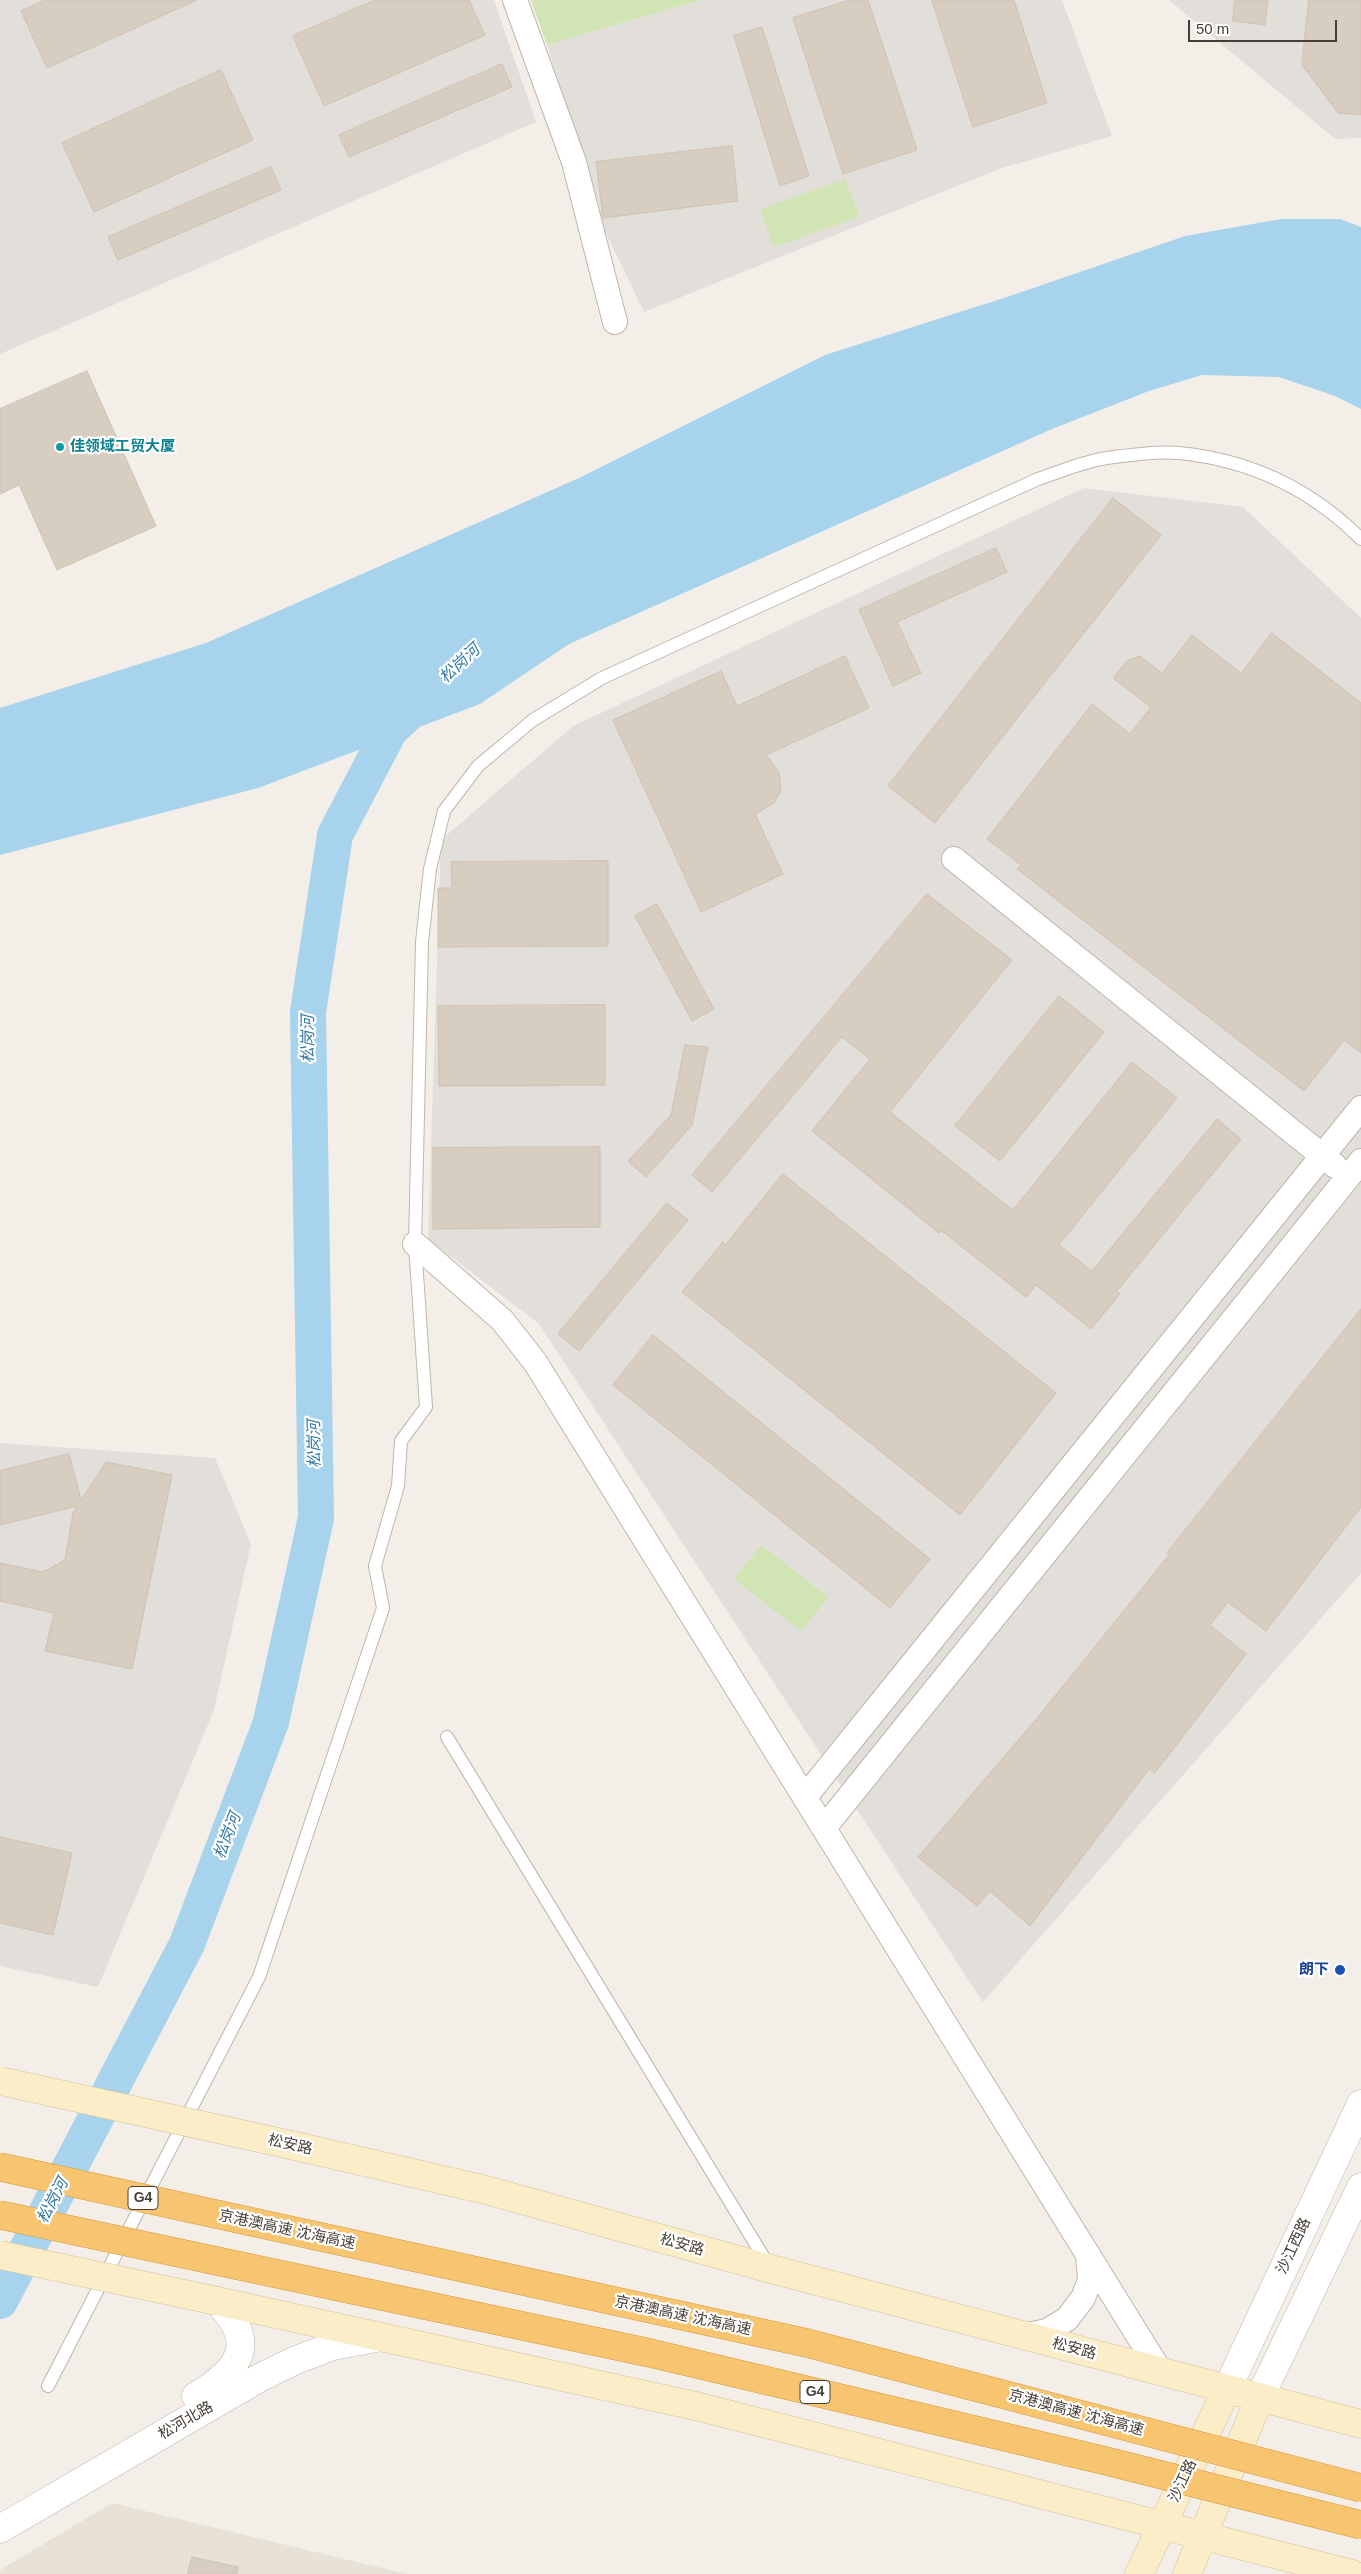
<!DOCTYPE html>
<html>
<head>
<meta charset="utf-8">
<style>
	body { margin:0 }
	#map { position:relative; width:1361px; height:2574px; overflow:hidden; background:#f3efe8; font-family:Arial,sans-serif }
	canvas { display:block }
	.scale { position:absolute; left:1188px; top:20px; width:149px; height:22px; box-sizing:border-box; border:2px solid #463f37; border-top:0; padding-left:6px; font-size:15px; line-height:18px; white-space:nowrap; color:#463f37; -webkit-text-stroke:4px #fff; paint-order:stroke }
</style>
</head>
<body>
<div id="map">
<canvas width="1361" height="2574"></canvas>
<div class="scale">50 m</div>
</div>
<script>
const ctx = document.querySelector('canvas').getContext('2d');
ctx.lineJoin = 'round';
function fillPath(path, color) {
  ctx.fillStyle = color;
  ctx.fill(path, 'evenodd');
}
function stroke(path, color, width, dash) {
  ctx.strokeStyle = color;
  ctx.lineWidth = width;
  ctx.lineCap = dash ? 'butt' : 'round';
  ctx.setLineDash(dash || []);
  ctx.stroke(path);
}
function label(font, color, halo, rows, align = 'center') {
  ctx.font = font + ' Arial,"Noto Sans SC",sans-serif';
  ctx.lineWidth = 4.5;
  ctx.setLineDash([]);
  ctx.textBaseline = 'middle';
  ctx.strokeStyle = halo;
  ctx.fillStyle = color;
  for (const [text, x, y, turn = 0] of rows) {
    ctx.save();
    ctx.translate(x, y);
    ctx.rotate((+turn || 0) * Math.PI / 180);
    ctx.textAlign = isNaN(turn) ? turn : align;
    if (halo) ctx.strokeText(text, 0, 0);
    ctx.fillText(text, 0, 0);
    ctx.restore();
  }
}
fillPath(new Path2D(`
	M 112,2503 L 407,2574 L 0,2574 L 0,2570 Z`), '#e7e1d6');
fillPath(new Path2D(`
	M 0,0 L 494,0 L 536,122 L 0,354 Z
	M 700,0 L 1062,0 L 1112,136 L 1002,168 L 644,312 L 602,225 L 547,45 Z
	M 1169,0 L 1361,0 L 1361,138 L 1335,139 Z
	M 1084,488 L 1243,507 L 1361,618 L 1361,1573 L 983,2002 L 539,1324 L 428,1239 L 441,840 L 573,726 Z
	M 0,1443 L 215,1458 L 251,1544 L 214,1710 L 98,1987 L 0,1966 Z`), '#e2ded9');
fillPath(new Path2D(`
	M 531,0 L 700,0 L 547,45 Z
	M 845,179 L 859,217 L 774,247 L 760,209 Z
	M 761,1545 L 828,1597 L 801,1631 L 734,1579 Z`), '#d0e5b3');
fillPath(new Path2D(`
	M 1281,219 L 1340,219 L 1361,227 L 1361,409 L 1335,396 L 1279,377 L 1202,375 L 1149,391 L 1052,429 L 569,644 L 480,704 L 258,788 L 0,855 L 0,708 L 206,643 L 579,478 L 825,355 L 1007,297 L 1185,236 Z`), '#a7d3ed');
stroke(new Path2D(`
	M 0,2301 L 187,1944 L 271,1722 L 316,1518 L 308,1012 L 335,835 L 390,730 L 418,704`), '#a7d3ed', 36);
const building = new Path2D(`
	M 45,0 L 197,0 L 47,68 L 21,11 Z
	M 375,0 L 469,0 L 485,35 L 324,106 L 293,36 Z
	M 850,0 L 868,0 L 917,150 L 843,174 L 793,18 Z
	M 932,0 L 1014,0 L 1047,103 L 973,127 Z
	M 1235,0 L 1268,0 L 1265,25 L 1233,21 Z
	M 1309,0 L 1361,0 L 1361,115 L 1338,113 L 1302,65 Z
	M 762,27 L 809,176 L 780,186 L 734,36 Z
	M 502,64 L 512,87 L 349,157 L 339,135 Z
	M 221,70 L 253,140 L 94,212 L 62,143 Z
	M 732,146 L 738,201 L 603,218 L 596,162 Z
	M 271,167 L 281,190 L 118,260 L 108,237 Z
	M 87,371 L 156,526 L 57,570 L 19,485 L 0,494 L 0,409 Z
	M 1113,498 L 1161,535 L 935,823 L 888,786 Z
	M 996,548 L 1007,572 L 897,622 L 921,673 L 893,686 L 859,610 Z
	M 1272,633 L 1361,703 L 1361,1053 L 1344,1040 L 1304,1091 L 1017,869 L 1021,865 L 987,839 L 1092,704 L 1130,734 L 1151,707 L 1113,678 L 1127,661 L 1140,656 L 1162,673 L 1192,635 L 1241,673 Z
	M 845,656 L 869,708 L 766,755 L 779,772 L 781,791 L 774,803 L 755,814 L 783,874 L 701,912 L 613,720 L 721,671 L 737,706 Z
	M 608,861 L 608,946 L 438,947 L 438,888 L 452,888 L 451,862 Z
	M 927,894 L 1012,960 L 890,1112 L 1001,1201 L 1013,1210 L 1132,1062 L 1177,1098 L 1059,1245 L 1092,1271 L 1217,1119 L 1241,1139 L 1117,1291 L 1120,1294 L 1091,1329 L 1036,1285 L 1026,1297 L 942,1231 L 939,1233 L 812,1131 L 870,1059 L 842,1037 L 712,1192 L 692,1175 Z
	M 657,904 L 714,1009 L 692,1021 L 635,916 Z
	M 1059,996 L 1104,1032 L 1000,1161 L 955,1126 Z
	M 605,1005 L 605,1085 L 439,1086 L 438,1006 Z
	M 685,1045 L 708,1047 L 692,1125 L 646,1177 L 628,1161 L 671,1115 Z
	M 600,1147 L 600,1227 L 433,1229 L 433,1148 Z
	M 783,1174 L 1056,1393 L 960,1515 L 682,1292 L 723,1242 L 725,1245 Z
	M 667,1203 L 688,1220 L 579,1351 L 558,1334 Z
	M 1361,1309 L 1361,1507 L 1266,1631 L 1228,1602 L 1210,1625 L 1246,1654 L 1155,1773 L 1149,1769 L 1030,1926 L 990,1891 L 977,1906 L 918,1857 L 1038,1717 L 1169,1555 L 1167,1553 Z
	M 653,1335 L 930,1559 L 890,1608 L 613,1385 Z
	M 69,1454 L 81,1500 L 106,1462 L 172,1475 L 132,1669 L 45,1651 L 54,1613 L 0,1601 L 0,1563 L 43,1572 L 65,1560 L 73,1513 L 77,1506 L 0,1525 L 0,1471 Z
	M 0,1837 L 72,1853 L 53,1935 L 0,1923 Z
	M 192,2557 L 238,2567 L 237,2574 L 188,2574 Z`);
fillPath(building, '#d7cdc1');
stroke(building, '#cfc2b1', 1);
const service = new Path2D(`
	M 447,1737 L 769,2266
	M 48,2386 L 259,1977 L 383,1608 L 375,1566 L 398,1486 L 401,1441 L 426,1407 L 415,1244 L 422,942 L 430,869 L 444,811 L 478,766 L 533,720 L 602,678 L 1038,479 C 1060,472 1084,461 1107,458 C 1128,455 1159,451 1179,453 C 1250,460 1310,488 1361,539`);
const minor = new Path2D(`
	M 515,0 L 574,162 L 615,322
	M 954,859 L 1335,1166
	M 415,1244 L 502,1320 L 535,1362 L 1160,2371
	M 805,1797 L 1361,1108
	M 824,1828 L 1361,1161
	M 1024,2336 L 1047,2331 L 1067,2319 L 1083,2298 L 1090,2280 L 1088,2254`);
const tertiary = new Path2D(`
	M 1227,2389 L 1361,2104
	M 196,2396 C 240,2370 259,2343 217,2301
	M 1260,2397 L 1361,2187
	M 0,2529 L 261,2377 L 296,2360 L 333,2346 L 381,2337`);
const secondary = new Path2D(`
	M 291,2145 L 486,2190 L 771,2269 L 1361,2424
	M 217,2301 L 700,2407 L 1352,2574
	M 1139,2574 L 1227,2389
	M 1187,2574 L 1260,2397`);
stroke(service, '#beb6ab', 14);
stroke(minor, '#beb6ab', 26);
stroke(tertiary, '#beb6ab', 29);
stroke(secondary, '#d1c099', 29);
stroke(service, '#fff', 12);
stroke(minor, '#fff', 24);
stroke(tertiary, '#fff', 28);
stroke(secondary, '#fcedc9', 28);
const secondaryBridge = new Path2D(`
	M 0,2081 L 291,2145
	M 0,2255 L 217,2301`);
const motorwayBridge = new Path2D(`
	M 0,2167 L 807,2343 L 1361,2488
	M 0,2215 L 650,2353 L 1102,2460 L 1361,2525`);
stroke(secondaryBridge, '#d1c099', 29, []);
stroke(motorwayBridge, '#d6983f', 29, []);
stroke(secondaryBridge, '#fcedc9', 28);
stroke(motorwayBridge, '#f7c46f', 28);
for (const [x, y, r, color] of [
	[60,447,5,"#0f9aa8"],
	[1340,1970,6,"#1a4fb4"]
]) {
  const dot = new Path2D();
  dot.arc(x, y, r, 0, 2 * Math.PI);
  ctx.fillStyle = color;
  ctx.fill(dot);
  stroke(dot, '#fff', 2);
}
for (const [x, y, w] of [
	[143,2198,30],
	[815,2392,30]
]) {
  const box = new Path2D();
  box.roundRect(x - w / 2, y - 11.5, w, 23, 4);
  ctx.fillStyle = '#fff';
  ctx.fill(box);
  stroke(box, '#463f37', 1);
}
label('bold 14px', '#463f37', null, [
	["G4",143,2198],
	["G4",815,2392]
]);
label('bold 15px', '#0d838f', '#fff', [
	["佳领域工贸大厦",70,447]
], 'left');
label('bold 15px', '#164399', '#fff', [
	["朗下",1329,1970]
], 'right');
label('15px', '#463f37', '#fff', [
	["松安路",290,2145,13],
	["京港澳高速 沈海高速",287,2230,12],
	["松安路",682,2245,16],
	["沙江西路",1294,2246,-65],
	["京港澳高速 沈海高速",683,2316,12],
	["松安路",1074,2349,15],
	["京港澳高速 沈海高速",1076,2413,15],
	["松河北路",186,2421,-30],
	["沙江路",1183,2481,-65]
]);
label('italic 16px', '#337aa5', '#fff', [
	["松岗河",460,664,-43],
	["松岗河",309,1039,-90],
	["松岗河",315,1444,-91],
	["松岗河",228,1836,-69],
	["松岗河",53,2201,-62]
]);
</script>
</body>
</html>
